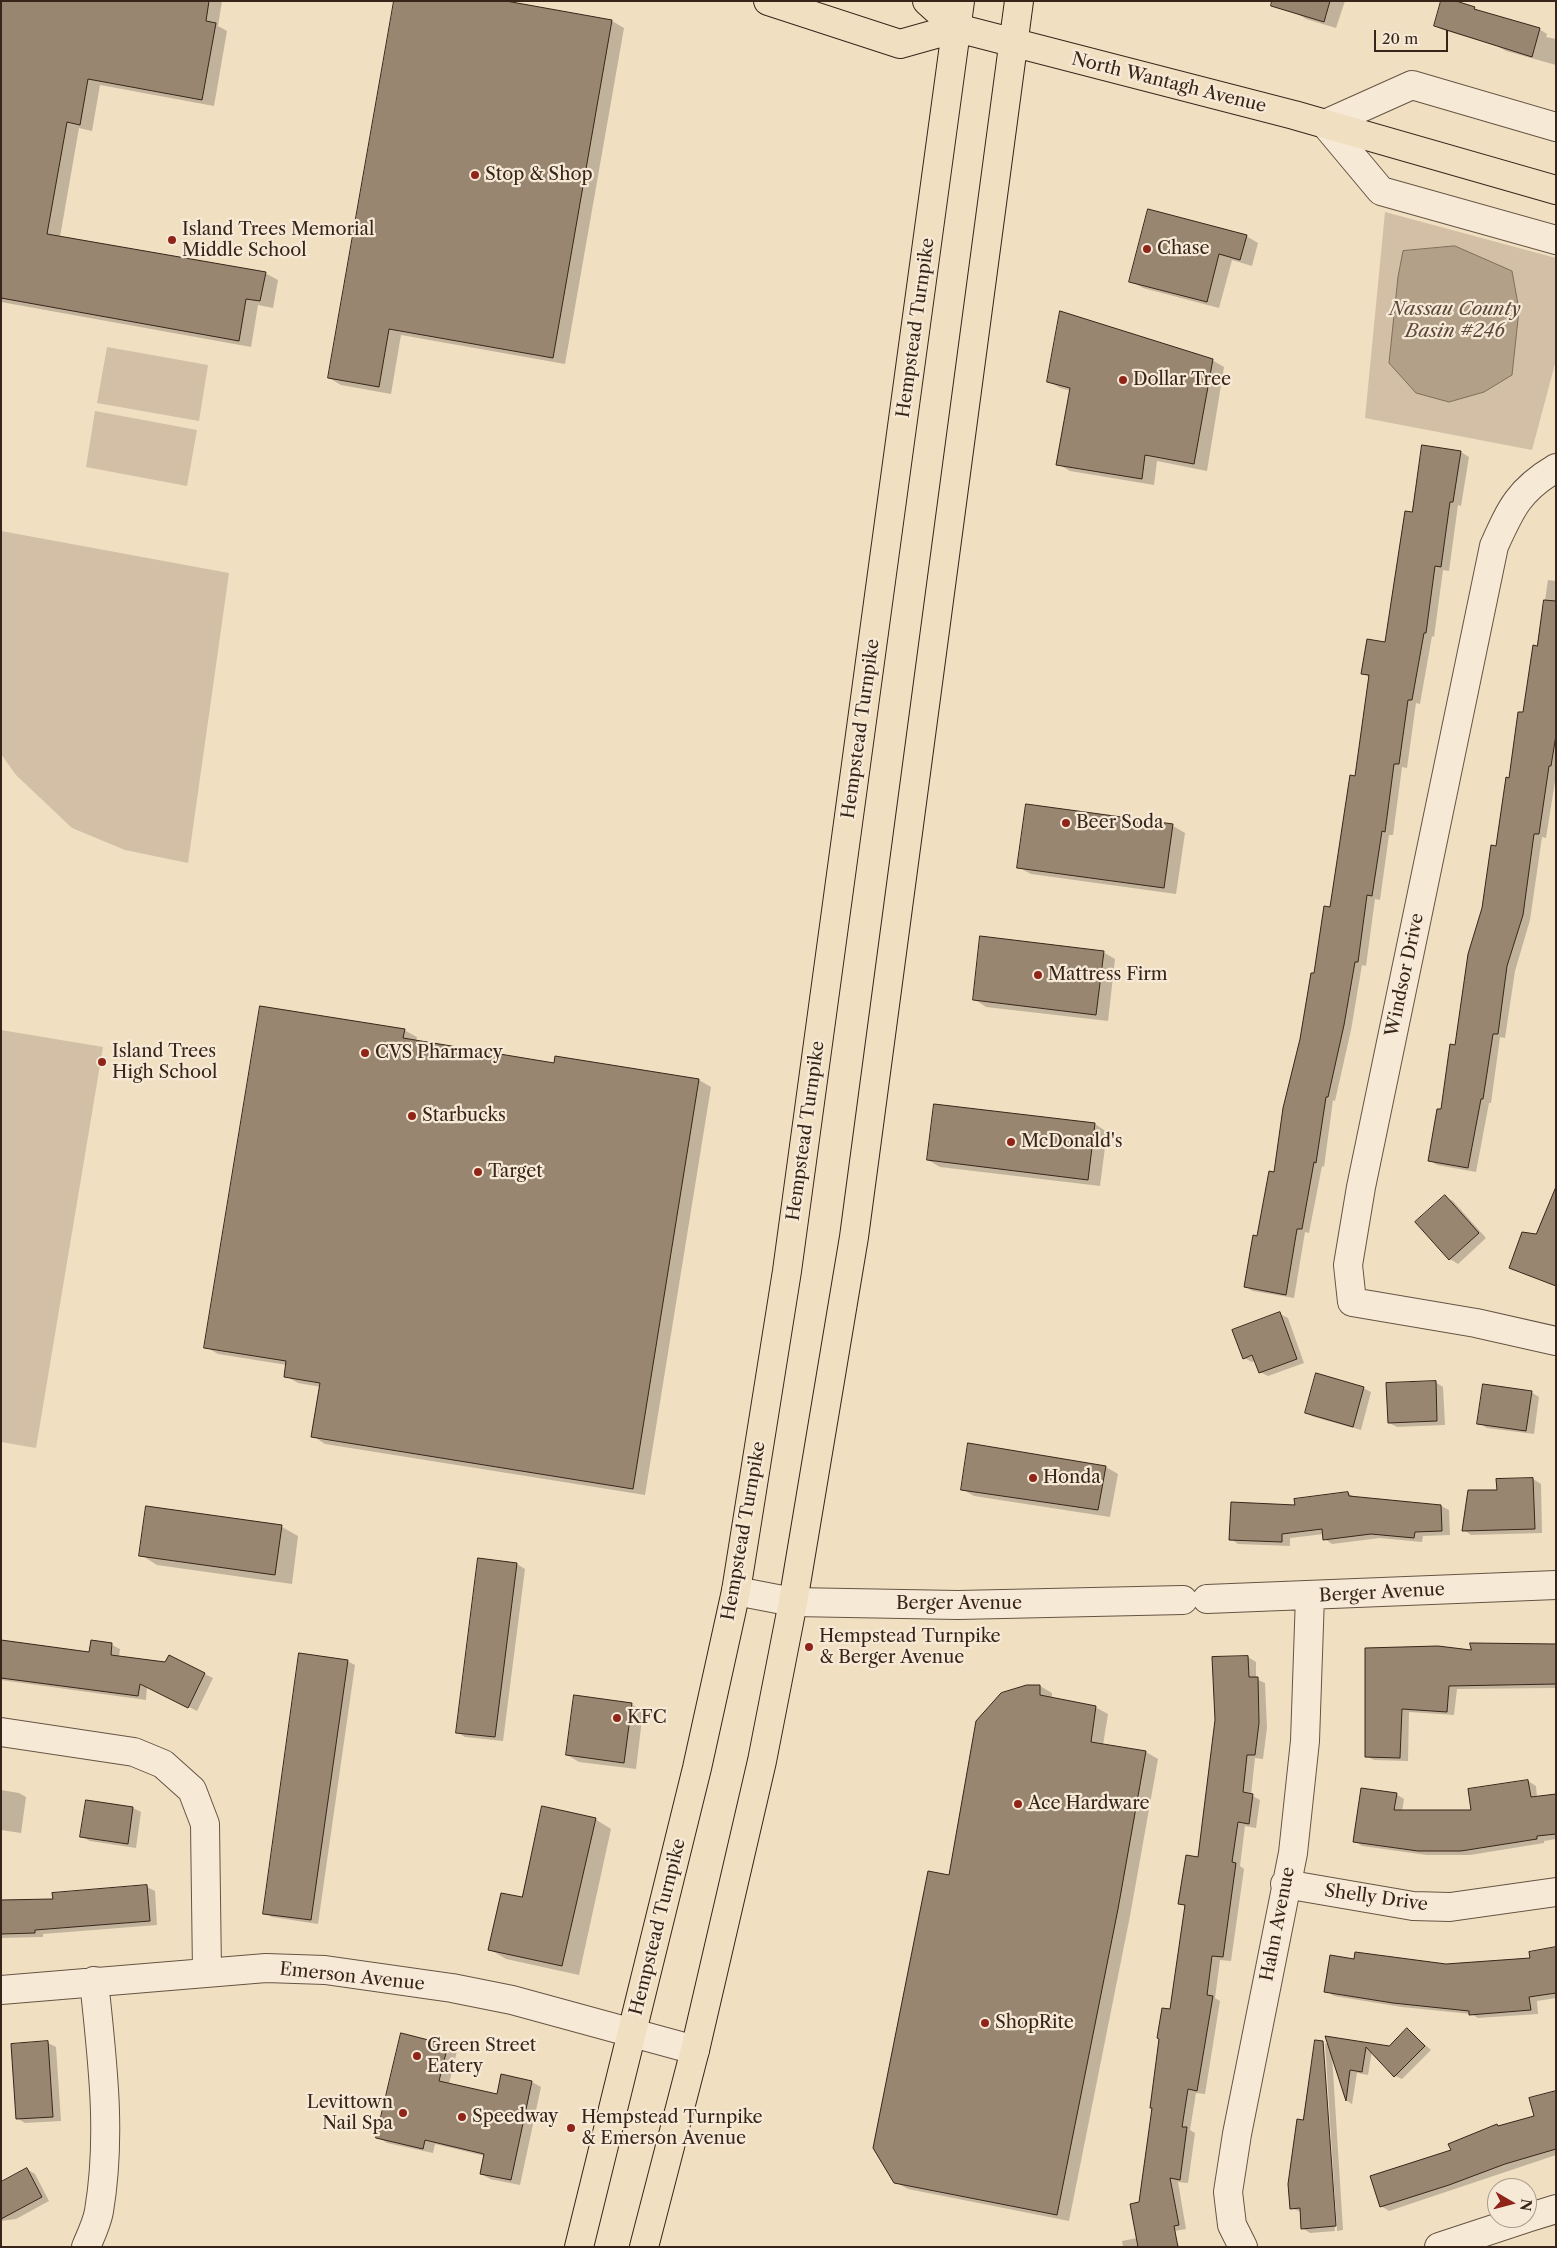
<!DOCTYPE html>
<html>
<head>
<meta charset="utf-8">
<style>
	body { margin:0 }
	#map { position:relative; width:1557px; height:2248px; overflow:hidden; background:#f1dfc2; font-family:"Libre Caslon Text",serif }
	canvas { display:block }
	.frame { position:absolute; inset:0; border:2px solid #382519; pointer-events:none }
	.north { position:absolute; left:1487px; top:2178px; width:50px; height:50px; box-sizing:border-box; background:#f6ead7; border:1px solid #aa9b8b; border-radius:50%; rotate:98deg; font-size:14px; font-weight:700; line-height:20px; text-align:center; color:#382519 }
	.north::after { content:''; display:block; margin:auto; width:18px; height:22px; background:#8f2418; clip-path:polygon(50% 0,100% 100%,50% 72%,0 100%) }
	.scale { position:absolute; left:1374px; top:30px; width:74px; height:22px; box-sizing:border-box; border:2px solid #382519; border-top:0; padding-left:6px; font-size:15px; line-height:18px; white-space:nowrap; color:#382519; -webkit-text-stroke:4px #f6ead7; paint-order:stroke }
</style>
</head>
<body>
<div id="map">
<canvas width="1557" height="2248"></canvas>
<div class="frame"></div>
<div class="north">N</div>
<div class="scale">20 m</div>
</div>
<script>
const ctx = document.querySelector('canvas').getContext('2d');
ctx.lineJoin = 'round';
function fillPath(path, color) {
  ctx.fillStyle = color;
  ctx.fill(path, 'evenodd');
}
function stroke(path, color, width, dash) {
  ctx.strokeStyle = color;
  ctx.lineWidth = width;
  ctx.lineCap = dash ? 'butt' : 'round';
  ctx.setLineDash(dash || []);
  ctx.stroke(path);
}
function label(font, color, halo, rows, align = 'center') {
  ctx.font = font + ' "Libre Caslon Text",serif';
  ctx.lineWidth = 4.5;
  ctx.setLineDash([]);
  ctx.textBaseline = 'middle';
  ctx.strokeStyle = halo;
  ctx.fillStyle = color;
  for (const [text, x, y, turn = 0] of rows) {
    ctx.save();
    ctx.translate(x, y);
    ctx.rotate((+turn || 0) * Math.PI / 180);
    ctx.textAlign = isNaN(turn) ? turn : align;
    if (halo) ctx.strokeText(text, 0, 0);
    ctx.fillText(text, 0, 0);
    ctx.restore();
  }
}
fillPath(new Path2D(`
	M 1385,212 L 1556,258 L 1556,360 L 1532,450 L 1365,418 Z
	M 107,347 L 208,365 L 199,421 L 97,403 Z
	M 95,411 L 197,430 L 187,486 L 86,467 Z
	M 1,531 L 229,573 L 188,863 L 125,850 L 72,828 L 16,775 L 1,754 Z
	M 1,1030 L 103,1047 L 36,1448 L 1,1442 Z`), '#d2bfa5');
const water = new Path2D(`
	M 1455,246 L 1512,271 L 1519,310 L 1512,375 L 1484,392 L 1449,402 L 1416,393 L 1389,363 L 1398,277 L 1403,251 Z`);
fillPath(water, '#b2a089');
stroke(water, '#816f5c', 1);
fillPath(new Path2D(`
	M 1,1 L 222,1 L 218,26 L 227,31 L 214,106 L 100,85 L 92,131 L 79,128 L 60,237 L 265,273 L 278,280 L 273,308 L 258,305 L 251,347 L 1,302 Z
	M 1297,1 L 1345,1 L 1336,28 L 1306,19 L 1294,12 Z
	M 1474,8 L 1483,13 L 1539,29 L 1547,34 L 1546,37 L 1556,39 L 1556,65 L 1506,51 L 1497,46 L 1443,30 L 1435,26 Z
	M 612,21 L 624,28 L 565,364 L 401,335 L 391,394 L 341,385 L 329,378 Z
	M 1246,236 L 1258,243 L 1252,266 L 1232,260 L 1219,308 L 1143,288 L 1130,281 Z
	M 1212,360 L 1224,367 L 1207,471 L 1157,461 L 1154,485 L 1070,471 L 1058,464 L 1071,391 L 1060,388 L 1048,381 Z
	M 1461,452 L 1469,457 L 1461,506 L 1458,505 L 1449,571 L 1443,570 L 1434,637 L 1432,636 L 1420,704 L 1416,703 L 1407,768 L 1402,767 L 1393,835 L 1389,835 L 1380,900 L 1375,899 L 1366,966 L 1362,965 L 1351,1030 L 1335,1101 L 1333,1100 L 1324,1167 L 1322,1166 L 1309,1233 L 1305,1232 L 1294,1298 L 1253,1291 L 1245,1287 L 1275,1173 L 1356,777 L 1370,678 L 1362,673 L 1386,644 L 1413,514 Z
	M 1548,580 L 1556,581 L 1556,775 L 1546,838 L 1542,837 L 1530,920 L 1515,971 L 1505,1038 L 1500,1037 L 1491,1103 L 1489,1103 L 1476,1172 L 1437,1165 L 1429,1160 L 1456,1046 L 1538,647 Z
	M 1027,805 L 1173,826 L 1185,833 L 1176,894 L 1031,874 L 1018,867 Z
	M 1103,952 L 1115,959 L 1108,1021 L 986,1007 L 974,999 Z
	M 404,1030 L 417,1037 L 416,1041 L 555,1064 L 699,1080 L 711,1087 L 645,1495 L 325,1444 L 313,1436 L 321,1387 L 298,1383 L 286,1376 L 287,1365 L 218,1354 L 206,1347 Z
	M 1095,1124 L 1107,1132 L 1100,1186 L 940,1167 L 928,1160 Z
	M 1556,1190 L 1556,1286 L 1510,1268 L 1536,1236 Z
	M 1445,1197 L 1453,1201 L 1486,1238 L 1458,1264 L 1450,1259 Z
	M 1280,1314 L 1288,1318 L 1304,1363 L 1268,1376 L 1260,1372 L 1256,1361 L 1252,1362 L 1244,1358 Z
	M 1435,1382 L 1443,1387 L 1445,1425 L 1397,1427 L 1389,1423 Z
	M 1363,1388 L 1371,1392 L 1361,1430 L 1314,1417 L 1307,1413 Z
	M 1531,1392 L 1539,1397 L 1534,1434 L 1487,1428 L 1479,1423 Z
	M 969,1445 L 1106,1467 L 1118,1474 L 1110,1517 L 974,1496 L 962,1489 Z
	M 1533,1479 L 1541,1484 L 1542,1533 L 1471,1535 L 1464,1530 L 1498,1491 L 1498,1480 Z
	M 1348,1493 L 1356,1498 L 1441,1506 L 1449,1510 L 1450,1535 L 1423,1536 L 1422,1542 L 1380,1538 L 1332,1544 L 1325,1539 L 1324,1534 L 1290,1538 L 1290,1546 L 1238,1544 L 1231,1539 L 1297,1507 Z
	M 147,1508 L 282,1527 L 298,1536 L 292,1584 L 157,1565 L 141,1555 Z
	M 517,1564 L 525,1569 L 503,1741 L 465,1737 L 457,1732 Z
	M 1,1642 L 90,1653 L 92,1642 L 112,1645 L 120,1649 L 119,1657 L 166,1664 L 169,1657 L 213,1678 L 197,1711 L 147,1687 L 146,1700 L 1,1680 Z
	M 1556,1644 L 1556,1688 L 1457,1689 L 1454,1715 L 1409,1712 L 1408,1761 L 1374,1760 L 1366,1756 L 1366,1649 L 1472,1652 Z
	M 1248,1657 L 1256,1662 L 1256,1679 L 1265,1683 L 1267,1728 L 1263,1759 L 1255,1758 L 1251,1795 L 1260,1800 L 1256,1828 L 1245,1826 L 1240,1866 L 1244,1869 L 1231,1961 L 1220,1960 L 1215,1998 L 1220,2001 L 1205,2094 L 1196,2093 L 1190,2130 L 1195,2133 L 1188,2183 L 1178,2182 L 1186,2229 L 1169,2232 L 1180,2247 L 1123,2247 L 1122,2241 L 1137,2238 L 1140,2203 L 1186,1907 L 1180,1903 L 1199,1858 Z
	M 347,1661 L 355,1665 L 318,1924 L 272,1917 L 264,1913 Z
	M 1040,1686 L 1052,1693 L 1052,1699 L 1095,1707 L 1108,1714 L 1103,1745 L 1146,1752 L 1158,1759 L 1130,1916 L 1069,2221 L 908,2189 L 895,2182 L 950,1877 Z
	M 631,1704 L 643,1711 L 636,1769 L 579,1762 L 567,1755 Z
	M 1528,1781 L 1536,1786 L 1537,1798 L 1556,1795 L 1556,1839 L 1544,1841 L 1544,1843 L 1470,1855 L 1427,1855 L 1362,1846 L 1354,1841 L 1396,1794 L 1404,1799 L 1402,1811 L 1473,1811 Z
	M 1,1790 L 19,1793 L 26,1797 L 21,1833 L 1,1830 Z
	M 133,1808 L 141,1812 L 136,1848 L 90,1841 L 82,1837 Z
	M 595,1819 L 611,1829 L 579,1975 L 506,1959 L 489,1949 L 523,1899 Z
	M 147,1887 L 155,1891 L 157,1925 L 43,1934 L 43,1937 L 1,1938 L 1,1901 L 54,1900 Z
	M 1556,1949 L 1556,1998 L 1537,2001 L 1538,2014 L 1478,2018 L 1471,2014 L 1402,2007 L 1334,1996 L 1326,1991 L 1355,1960 L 1446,1966 L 1531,1959 Z
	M 1407,2029 L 1431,2050 L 1402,2079 L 1395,2076 L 1372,2051 L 1368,2075 L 1357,2073 L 1352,2104 L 1347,2101 L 1332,2055 L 1343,2230 L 1337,2231 L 1325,2043 L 1330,2046 L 1389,2048 Z
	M 48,2043 L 56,2047 L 61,2121 L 25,2123 L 17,2118 Z
	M 448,2046 L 457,2051 L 449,2084 L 497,2096 L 532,2082 L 541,2087 L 520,2185 L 490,2179 L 481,2174 L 485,2156 L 435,2144 L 433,2153 L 387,2143 L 378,2137 Z
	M 1322,2047 L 1335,2231 L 1310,2233 L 1302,2228 L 1301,2212 L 1291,2208 L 1304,2121 Z
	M 1556,2092 L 1556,2155 L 1389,2211 L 1381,2206 L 1452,2151 L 1499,2127 L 1535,2117 Z
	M 27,2169 L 35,2174 L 49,2201 L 16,2219 L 1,2221 L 1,2183 Z`), '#0003');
const building = new Path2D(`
	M 1,1 L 209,1 L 206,21 L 216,23 L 202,100 L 88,79 L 80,125 L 67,122 L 47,234 L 266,272 L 260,301 L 246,299 L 239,341 L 1,298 Z
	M 394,1 L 506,1 L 612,20 L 553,358 L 389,329 L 379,387 L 328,378 Z
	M 1272,1 L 1330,1 L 1324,22 L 1271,6 Z
	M 1441,1 L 1456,1 L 1475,7 L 1474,9 L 1540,28 L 1532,57 L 1434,26 Z
	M 1148,209 L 1247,235 L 1240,260 L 1219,254 L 1207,302 L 1129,282 Z
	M 1060,311 L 1213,359 L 1194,464 L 1145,455 L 1142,479 L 1056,465 L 1070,388 L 1047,382 Z
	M 1422,445 L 1461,451 L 1453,502 L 1450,502 L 1441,567 L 1435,566 L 1426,633 L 1424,633 L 1412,700 L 1408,700 L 1399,764 L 1394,764 L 1385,832 L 1382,831 L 1372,896 L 1367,895 L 1358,962 L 1355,962 L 1344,1025 L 1328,1097 L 1326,1097 L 1316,1163 L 1314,1162 L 1302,1229 L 1297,1229 L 1286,1295 L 1244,1287 L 1253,1235 L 1257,1236 L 1269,1171 L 1274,1172 L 1283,1108 L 1300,1039 L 1311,973 L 1314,973 L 1324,906 L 1330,907 L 1350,775 L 1355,776 L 1369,675 L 1361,674 L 1367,639 L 1385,642 L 1405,511 L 1412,512 Z
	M 1544,600 L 1556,601 L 1556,735 L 1551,766 L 1549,766 L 1539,834 L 1534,834 L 1523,915 L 1507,966 L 1498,1034 L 1493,1034 L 1483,1099 L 1481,1099 L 1468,1168 L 1428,1161 L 1437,1109 L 1441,1109 L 1450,1044 L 1455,1045 L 1468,954 L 1482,908 L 1491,845 L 1496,846 L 1506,777 L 1509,778 L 1518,712 L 1523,712 L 1533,645 L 1537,646 Z
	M 1026,804 L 1173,824 L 1164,888 L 1017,868 Z
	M 980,936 L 1104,951 L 1096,1015 L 973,1000 Z
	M 260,1006 L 405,1029 L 403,1038 L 554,1063 L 555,1056 L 699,1079 L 633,1489 L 311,1437 L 320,1383 L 284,1377 L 286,1361 L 204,1348 Z
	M 934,1104 L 1095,1123 L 1088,1180 L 927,1160 Z
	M 1556,1187 L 1556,1286 L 1509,1268 L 1522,1232 L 1536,1234 Z
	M 1445,1195 L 1479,1233 L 1449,1260 L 1415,1222 Z
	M 1280,1312 L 1297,1359 L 1259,1373 L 1252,1355 L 1243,1359 L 1232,1330 Z
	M 1316,1373 L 1364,1387 L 1353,1427 L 1305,1413 Z
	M 1436,1381 L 1437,1421 L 1388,1423 L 1386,1383 Z
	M 1483,1384 L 1532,1391 L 1526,1431 L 1477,1424 Z
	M 968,1443 L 1106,1466 L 1098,1510 L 961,1490 Z
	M 1533,1478 L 1535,1529 L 1462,1531 L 1468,1490 L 1497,1490 L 1496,1479 Z
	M 1348,1492 L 1349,1496 L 1441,1505 L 1442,1531 L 1415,1532 L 1414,1538 L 1371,1534 L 1323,1540 L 1322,1529 L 1282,1534 L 1282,1542 L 1229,1540 L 1231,1502 L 1295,1505 L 1294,1499 Z
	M 146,1506 L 282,1525 L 275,1575 L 139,1556 Z
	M 478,1558 L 517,1563 L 495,1737 L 456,1733 Z
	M 1,1640 L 89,1652 L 91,1640 L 112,1643 L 111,1655 L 165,1662 L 169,1655 L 205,1673 L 188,1708 L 140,1684 L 138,1696 L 1,1678 Z
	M 1470,1643 L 1556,1644 L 1556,1684 L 1449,1686 L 1447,1712 L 1402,1709 L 1400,1758 L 1365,1757 L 1365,1648 L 1438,1646 L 1471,1650 Z
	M 299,1653 L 348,1660 L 311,1920 L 263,1914 Z
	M 1248,1656 L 1249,1677 L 1258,1677 L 1259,1723 L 1255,1755 L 1247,1755 L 1243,1792 L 1253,1794 L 1249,1824 L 1238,1822 L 1232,1862 L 1236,1863 L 1223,1957 L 1212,1956 L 1207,1995 L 1213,1996 L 1197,2091 L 1188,2089 L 1182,2127 L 1187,2127 L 1180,2180 L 1170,2178 L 1179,2225 L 1174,2226 L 1178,2247 L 1138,2247 L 1130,2204 L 1139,2202 L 1152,2108 L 1150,2108 L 1159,2039 L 1157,2038 L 1162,2008 L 1170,2009 L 1185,1905 L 1178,1904 L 1186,1855 L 1198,1857 L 1215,1720 L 1212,1657 Z
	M 1027,1685 L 1040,1685 L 1040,1695 L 1096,1706 L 1091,1742 L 1146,1751 L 1118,1909 L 1057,2215 L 894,2183 L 873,2148 L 928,1871 L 949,1875 L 976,1721 L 1001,1693 Z
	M 574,1695 L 632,1703 L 624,1763 L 566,1755 Z
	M 1528,1780 L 1531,1797 L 1556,1794 L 1556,1834 L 1537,1836 L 1537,1839 L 1461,1851 L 1418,1851 L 1353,1842 L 1361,1788 L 1397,1793 L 1394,1810 L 1471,1810 L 1468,1789 Z
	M 86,1800 L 133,1807 L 128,1844 L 80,1837 Z
	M 542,1806 L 596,1818 L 562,1966 L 488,1950 L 501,1893 L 522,1897 Z
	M 147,1885 L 150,1921 L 35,1930 L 35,1933 L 1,1934 L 1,1900 L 53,1899 L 52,1893 Z
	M 1556,1947 L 1556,1993 L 1529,1997 L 1531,2010 L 1469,2015 L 1469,2011 L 1393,2003 L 1324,1992 L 1330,1955 L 1354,1959 L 1355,1952 L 1446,1964 L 1530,1958 L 1529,1952 Z
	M 1407,2028 L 1425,2046 L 1394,2077 L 1366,2047 L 1362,2072 L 1350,2070 L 1346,2101 L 1325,2036 L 1389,2046 Z
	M 401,2033 L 448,2045 L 439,2081 L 497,2094 L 501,2074 L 532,2081 L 511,2180 L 480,2174 L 484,2154 L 425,2140 L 423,2149 L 376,2138 Z
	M 1315,2040 L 1323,2041 L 1336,2226 L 1301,2229 L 1300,2208 L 1290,2209 L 1288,2184 L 1297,2119 L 1303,2120 Z
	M 48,2041 L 53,2117 L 16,2119 L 11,2044 Z
	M 1556,2091 L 1556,2149 L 1505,2164 L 1449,2185 L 1380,2207 L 1370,2176 L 1451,2150 L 1448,2144 L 1497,2124 L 1498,2126 L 1534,2116 L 1529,2098 Z
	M 27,2168 L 42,2197 L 1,2219 L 1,2182 Z`);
fillPath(building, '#988671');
stroke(building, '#382519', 1);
const minor = new Path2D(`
	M 1556,127 L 1412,85 L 1325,124 L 1381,191 L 1556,240
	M 1556,468 C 1519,490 1511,508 1494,546 L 1361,1187 L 1348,1265 L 1352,1302 L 1476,1323 L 1556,1341
	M 736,1591 L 793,1602 L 958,1605 L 1183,1600
	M 1207,1599 L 1556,1585
	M 1,1732 L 134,1752 L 163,1764 L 192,1790 L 205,1824 L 207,1972
	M 1285,1884 L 1413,1906 L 1450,1907 L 1556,1892
	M 1,1990 L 266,1968 L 325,1970 L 452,1988 L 512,2000 L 695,2050
	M 1527,2218 L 1556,2209
	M 86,2247 C 91,2235 97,2223 99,2211 C 112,2134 102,2058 94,1981
	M 1243,2247 L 1232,2225 L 1228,2192 L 1237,2134 L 1293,1853 L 1305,1741 L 1310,1596
	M 1439,2247 L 1527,2218`);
const major = new Path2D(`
	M 768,1 L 900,44 L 957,28
	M 927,1 L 957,28 L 1294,115 L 1556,190
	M 579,2247 L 697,1768 L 736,1591 L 787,1271 L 960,1
	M 644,2247 L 695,2050 L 762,1761 L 793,1602 L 854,1237 L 1019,1`);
stroke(minor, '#665443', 30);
stroke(major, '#382519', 30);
stroke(minor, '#f6ead7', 28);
stroke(major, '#f1dfc2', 28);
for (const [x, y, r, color] of [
	[475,175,5,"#8f2418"],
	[172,240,5,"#8f2418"],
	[1147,249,5,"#8f2418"],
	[1123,380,5,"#8f2418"],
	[1066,823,5,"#8f2418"],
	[1038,975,5,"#8f2418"],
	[365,1053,5,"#8f2418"],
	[102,1062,5,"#8f2418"],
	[412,1116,5,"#8f2418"],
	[1011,1142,5,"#8f2418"],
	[478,1172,5,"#8f2418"],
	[1033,1478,5,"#8f2418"],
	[809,1647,5,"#8f2418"],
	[617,1718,5,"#8f2418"],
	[1018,1804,5,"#8f2418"],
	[985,2023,5,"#8f2418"],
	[417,2056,5,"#8f2418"],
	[403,2113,5,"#8f2418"],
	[462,2117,5,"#8f2418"],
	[571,2128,5,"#8f2418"]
]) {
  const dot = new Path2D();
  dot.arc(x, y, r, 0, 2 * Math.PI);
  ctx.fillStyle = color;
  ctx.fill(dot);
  stroke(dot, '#f6ead7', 2);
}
label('18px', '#382519', '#f6ead7', [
	["North Wantagh Avenue",1169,83,14],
	["Hempstead Turnpike",916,328,-82],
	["Hempstead Turnpike",861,729,-82],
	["Windsor Drive",1405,975,-78],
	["Hempstead Turnpike",806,1131,-82],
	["Hempstead Turnpike",744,1531,-80],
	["Berger Avenue",1382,1593,-3],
	["Berger Avenue",959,1604],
	["Shelly Drive",1376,1898,8],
	["Hahn Avenue",1278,1924,-79],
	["Hempstead Turnpike",658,1927,-76],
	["Emerson Avenue",352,1977,6]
]);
label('18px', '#382519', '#f6ead7', [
	["Stop & Shop",485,175],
	["Island Trees Memorial",182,230],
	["Middle School",182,251],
	["Chase",1157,249],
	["Dollar Tree",1133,380],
	["Beer Soda",1076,823],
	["Mattress Firm",1048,975],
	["Island Trees",112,1052],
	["High School",112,1073],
	["CVS Pharmacy",375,1053],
	["Starbucks",422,1116],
	["McDonald's",1021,1142],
	["Target",488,1172],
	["Honda",1043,1478],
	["Hempstead Turnpike",819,1637],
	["& Berger Avenue",819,1658],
	["KFC",627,1718],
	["Ace Hardware",1028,1804],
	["ShopRite",995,2023],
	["Green Street",427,2046],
	["Eatery",427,2067],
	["Levittown",393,2103,"right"],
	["Nail Spa",393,2124,"right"],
	["Speedway",472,2117],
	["Hempstead Turnpike",581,2118],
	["& Emerson Avenue",581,2139]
], 'left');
label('italic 19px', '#5d4a3b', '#f6ead7', [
	["Nassau County",1455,310],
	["Basin #246",1455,332]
]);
</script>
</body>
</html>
